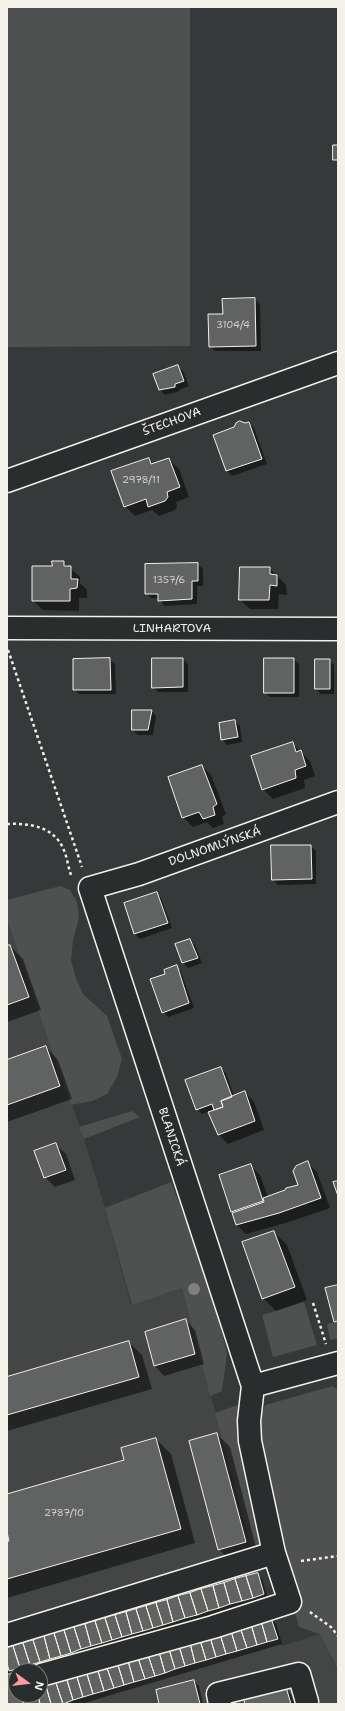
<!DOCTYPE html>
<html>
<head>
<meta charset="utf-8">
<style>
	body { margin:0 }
	#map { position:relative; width:345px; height:1711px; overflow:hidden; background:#363939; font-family:"Shantell Sans",sans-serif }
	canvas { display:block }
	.frame { position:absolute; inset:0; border:8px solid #f4f1e8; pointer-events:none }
	.north { position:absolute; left:8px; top:1663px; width:40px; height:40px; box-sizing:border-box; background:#2a2d2e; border:1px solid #7b7b78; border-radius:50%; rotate:105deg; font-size:11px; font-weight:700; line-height:16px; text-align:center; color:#f4f1e8 }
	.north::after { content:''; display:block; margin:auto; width:14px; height:18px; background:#ff9aa2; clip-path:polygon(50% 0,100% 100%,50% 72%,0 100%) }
</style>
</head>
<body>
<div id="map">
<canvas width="345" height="1711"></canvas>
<div class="frame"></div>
<div class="north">N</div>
</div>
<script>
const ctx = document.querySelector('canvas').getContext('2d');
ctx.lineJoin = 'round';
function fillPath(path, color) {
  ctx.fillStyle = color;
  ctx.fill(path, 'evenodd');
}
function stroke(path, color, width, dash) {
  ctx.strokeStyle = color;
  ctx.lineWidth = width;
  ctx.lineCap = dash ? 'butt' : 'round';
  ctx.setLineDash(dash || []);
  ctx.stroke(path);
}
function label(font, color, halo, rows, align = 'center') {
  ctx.font = font + ' "Shantell Sans",sans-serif';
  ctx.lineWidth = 3;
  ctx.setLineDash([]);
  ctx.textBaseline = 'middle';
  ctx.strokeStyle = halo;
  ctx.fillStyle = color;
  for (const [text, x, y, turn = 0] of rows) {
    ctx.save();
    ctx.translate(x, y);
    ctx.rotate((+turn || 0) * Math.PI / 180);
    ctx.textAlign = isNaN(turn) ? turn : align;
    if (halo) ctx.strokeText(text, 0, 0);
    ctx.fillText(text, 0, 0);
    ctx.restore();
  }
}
fillPath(new Path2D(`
	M 7,921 L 84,1139 L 105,1208 L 131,1305 L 182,1288 L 252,1549 L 7,1625 Z
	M 258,1570 L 278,1639 L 282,1646 L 320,1634 L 338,1672 L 338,1704 L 7,1704 L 7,1645 ZM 16,1671 L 40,1671 L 40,1695 L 16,1695 Z`), '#434645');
fillPath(new Path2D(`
	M 7,7 L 190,7 L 190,346 L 7,347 Z
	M 60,886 L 70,890 L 77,902 L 79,918 L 73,940 L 71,960 L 76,978 L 83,994 L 107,1016 L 122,1059 L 117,1077 L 107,1094 L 92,1101 L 71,1105 L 7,920 L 7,900 Z
	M 132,1111 L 140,1117 L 84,1139 L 79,1127 Z
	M 171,1182 L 208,1278 L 227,1353 L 222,1391 L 210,1396 L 182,1288 L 132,1305 L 105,1208 Z
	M 304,1302 L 317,1345 L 273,1357 L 262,1315 Z
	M 338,1321 L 338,1338 L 330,1340 L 327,1324 Z
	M 333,1386 L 338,1391 L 338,1670 L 320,1634 L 299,1627 L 286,1581 L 251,1441 L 265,1405 Z
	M 243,1403 L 264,1544 L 252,1549 L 215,1413 Z`), '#4e514f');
fillPath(new Path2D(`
	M 255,299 L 260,304 L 261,351 L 215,351 L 210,346 L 224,315 Z
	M 178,366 L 183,371 L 189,386 L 179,390 L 180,391 L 165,395 L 160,390 Z
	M 249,423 L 254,428 L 267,464 L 232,476 L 227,471 L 214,435 Z
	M 148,459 L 154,464 L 169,459 L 179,469 L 189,497 L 176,502 L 177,507 L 175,510 L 159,516 L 152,510 L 135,516 L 125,506 Z
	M 63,562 L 80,577 L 80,583 L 87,590 L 87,598 L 79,598 L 79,611 L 43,610 L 33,601 L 53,567 Z
	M 198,564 L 203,569 L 203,586 L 197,586 L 197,604 L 164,606 L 159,598 L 151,598 L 146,593 Z
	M 269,568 L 286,585 L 287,595 L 279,594 L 278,609 L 250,609 L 240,600 Z
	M 110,659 L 115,664 L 116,694 L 79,694 L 74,689 Z
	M 153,659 L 183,659 L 188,664 L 188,692 L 158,692 L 153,687 Z
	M 294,659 L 299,664 L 299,697 L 270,697 L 265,692 Z
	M 329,660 L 334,665 L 334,694 L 321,694 L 316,689 Z
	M 151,711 L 156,716 L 153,735 L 138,735 L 133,730 Z
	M 235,721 L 240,726 L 242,742 L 227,745 L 222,739 Z
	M 292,743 L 310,761 L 315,776 L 304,780 L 305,788 L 273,799 L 263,789 Z
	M 202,766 L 211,775 L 226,814 L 222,817 L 224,824 L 213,828 L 207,822 L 193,827 L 183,817 Z
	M 311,846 L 316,851 L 316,884 L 278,885 L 273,880 Z
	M 156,893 L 161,898 L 172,928 L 140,939 L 135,934 Z
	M 190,940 L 195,945 L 202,963 L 188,968 L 183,963 L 177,945 Z
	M 10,946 L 23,959 L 41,1010 L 7,1022 L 7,947 Z
	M 176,966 L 181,972 L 194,1008 L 168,1017 L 163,1012 L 167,974 Z
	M 46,1047 L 58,1060 L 72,1099 L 7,1122 L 7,1061 Z
	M 221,1068 L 226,1073 L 234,1096 L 245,1092 L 254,1102 L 264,1130 L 228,1144 L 219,1135 L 209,1112 L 202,1114 L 197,1109 Z
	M 56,1145 L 66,1154 L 75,1180 L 55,1187 L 45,1177 Z
	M 308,1163 L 317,1172 L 330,1208 L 289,1222 L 246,1234 L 236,1224 L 232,1211 L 251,1166 L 260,1175 L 268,1197 L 300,1186 Z
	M 274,1232 L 287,1245 L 307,1300 L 276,1311 L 263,1298 Z
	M 185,1320 L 195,1330 L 204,1364 L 164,1376 L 155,1366 L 146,1332 Z
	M 129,1342 L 142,1355 L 152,1389 L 7,1431 L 7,1378 Z
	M 217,1434 L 230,1447 L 258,1555 L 232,1562 L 219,1549 Z
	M 156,1439 L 171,1454 L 195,1543 L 7,1598 L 7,1495 L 125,1460 Z
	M 257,1574 L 262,1579 L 268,1599 L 30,1671 L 16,1671 L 16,1695 L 40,1695 L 40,1689 L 271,1619 L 276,1624 L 282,1644 L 81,1704 L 7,1704 L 7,1649 Z
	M 194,1681 L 199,1686 L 203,1704 L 160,1704 Z
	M 285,1688 L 300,1704 L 246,1704 Z`), '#0007');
const building = new Path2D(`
	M 333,145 L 338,145 L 338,160 L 333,160 Z
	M 255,298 L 256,346 L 209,347 L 208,314 L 223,314 L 222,299 Z
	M 178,365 L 184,381 L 175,384 L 175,387 L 159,390 L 153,374 Z
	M 240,421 L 245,423 L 249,422 L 262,459 L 226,471 L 213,435 L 234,427 L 236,423 Z
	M 149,458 L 151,464 L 169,458 L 180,487 L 167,492 L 168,497 L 165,501 L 148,507 L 146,499 L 124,507 L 111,471 Z
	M 52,561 L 64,561 L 64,566 L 71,566 L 71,579 L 78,579 L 77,588 L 70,589 L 70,601 L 32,601 L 32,566 L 52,566 Z
	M 198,563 L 198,581 L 192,581 L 192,599 L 158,601 L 158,594 L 145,594 L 145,564 Z
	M 240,567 L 270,567 L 270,574 L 277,575 L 277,586 L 270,585 L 269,600 L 239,600 Z
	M 110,658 L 111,690 L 73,690 L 73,659 Z
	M 152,658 L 183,658 L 183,687 L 152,688 Z
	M 264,658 L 294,658 L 294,693 L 264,693 Z
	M 315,659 L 330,659 L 330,689 L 315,689 Z
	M 132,710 L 152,710 L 148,730 L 132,730 Z
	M 235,720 L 238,737 L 221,740 L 219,723 Z
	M 293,742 L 296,752 L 301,750 L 306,766 L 295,770 L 296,778 L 262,790 L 251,756 Z
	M 202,765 L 217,804 L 213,807 L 215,815 L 203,819 L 199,812 L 182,818 L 168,777 Z
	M 271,845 L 311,845 L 312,879 L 272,880 Z
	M 157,892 L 168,923 L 134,934 L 124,903 Z
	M 190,939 L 198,958 L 182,963 L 175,944 Z
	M 10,945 L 29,997 L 7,1005 L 7,946 Z
	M 177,965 L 189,1003 L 162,1013 L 150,979 L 165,974 L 164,970 Z
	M 46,1046 L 60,1086 L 7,1105 L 7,1060 Z
	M 221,1067 L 232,1097 L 221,1101 L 223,1107 L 214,1110 L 212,1104 L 196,1110 L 185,1080 Z
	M 245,1091 L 255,1121 L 218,1135 L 208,1112 L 223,1107 L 221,1101 Z
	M 56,1143 L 66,1170 L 44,1178 L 34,1151 Z
	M 308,1161 L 321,1198 L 279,1213 L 236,1225 L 232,1213 L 264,1202 L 263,1198 L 285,1190 L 286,1188 L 298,1185 L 293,1171 L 296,1166 Z
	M 251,1164 L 263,1201 L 231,1212 L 219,1175 Z
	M 338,1181 L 338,1196 L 333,1182 Z
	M 274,1231 L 295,1287 L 262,1299 L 242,1242 Z
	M 338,1285 L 338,1321 L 334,1322 L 325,1288 Z
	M 186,1319 L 195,1354 L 154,1366 L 145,1332 Z
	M 129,1341 L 139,1377 L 7,1415 L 7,1377 Z
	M 217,1433 L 246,1542 L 218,1550 L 189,1441 Z
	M 156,1438 L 181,1529 L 7,1579 L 7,1542 L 9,1541 L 7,1532 L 7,1494 L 124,1460 L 121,1448 Z
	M 258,1573 L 264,1594 L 253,1598 L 246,1576 Z
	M 246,1576 L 253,1598 L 242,1601 L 235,1579 Z
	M 235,1579 L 242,1601 L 230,1604 L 224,1583 Z
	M 224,1583 L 230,1604 L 219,1608 L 213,1586 Z
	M 213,1586 L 219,1608 L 208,1611 L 201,1589 Z
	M 201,1589 L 208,1611 L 197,1615 L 190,1593 Z
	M 190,1593 L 197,1615 L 185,1618 L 178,1596 Z
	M 178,1596 L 185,1618 L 173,1622 L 167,1600 Z
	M 167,1600 L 173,1622 L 163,1625 L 156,1603 Z
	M 156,1603 L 163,1625 L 153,1628 L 146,1606 Z
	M 146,1606 L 153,1628 L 143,1631 L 136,1609 Z
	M 136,1609 L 143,1631 L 132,1634 L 126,1612 Z
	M 126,1612 L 132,1634 L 122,1637 L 115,1615 Z
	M 115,1615 L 122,1637 L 112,1640 L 105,1618 Z
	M 105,1618 L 112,1640 L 102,1643 L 95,1621 Z
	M 271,1618 L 278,1639 L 267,1642 L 261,1621 Z
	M 95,1621 L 102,1643 L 91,1646 L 85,1624 Z
	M 261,1621 L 267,1642 L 257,1645 L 251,1624 Z
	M 85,1624 L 91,1646 L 81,1649 L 74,1627 Z
	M 251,1624 L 257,1645 L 247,1648 L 240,1627 Z
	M 74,1627 L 81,1649 L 71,1653 L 64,1630 Z
	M 240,1627 L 247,1648 L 237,1651 L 231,1631 Z
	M 64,1630 L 71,1653 L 61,1656 L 54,1633 Z
	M 231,1631 L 237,1651 L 226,1654 L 220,1634 Z
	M 54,1633 L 61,1656 L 50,1659 L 44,1636 Z
	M 220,1634 L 226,1654 L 216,1657 L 210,1637 Z
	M 44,1636 L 50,1659 L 40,1662 L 33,1640 Z
	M 210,1637 L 216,1657 L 206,1660 L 200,1640 Z
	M 33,1640 L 40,1662 L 30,1665 L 23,1643 Z
	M 200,1640 L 206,1660 L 195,1663 L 190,1643 Z
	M 23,1643 L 30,1665 L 20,1668 L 13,1646 Z
	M 190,1643 L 195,1663 L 185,1666 L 179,1646 Z
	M 13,1646 L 20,1668 L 9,1671 L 7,1663 L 7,1648 Z
	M 179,1646 L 185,1666 L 175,1669 L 169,1649 Z
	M 169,1649 L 175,1669 L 165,1673 L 159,1652 Z
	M 159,1652 L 165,1673 L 155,1676 L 148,1655 Z
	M 148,1655 L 155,1676 L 145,1679 L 138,1658 Z
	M 138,1658 L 145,1679 L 134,1682 L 128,1661 Z
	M 128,1661 L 134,1682 L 124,1685 L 118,1665 Z
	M 118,1665 L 124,1685 L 114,1688 L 107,1668 Z
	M 107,1668 L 114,1688 L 104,1691 L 98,1671 Z
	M 98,1671 L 104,1691 L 93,1694 L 87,1674 Z
	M 16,1672 L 16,1695 L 21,1695 L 24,1704 L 7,1704 L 7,1675 Z
	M 87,1674 L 93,1694 L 83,1697 L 77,1677 Z
	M 77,1677 L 83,1697 L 73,1700 L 67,1680 Z
	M 67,1680 L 73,1700 L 63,1704 L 56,1683 Z
	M 194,1680 L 200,1704 L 159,1704 L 156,1690 Z
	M 56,1683 L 63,1704 L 51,1704 L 46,1686 Z
	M 46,1686 L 51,1704 L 40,1704 L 38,1695 L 40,1695 L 40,1688 Z
	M 286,1687 L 291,1704 L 245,1704 L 243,1697 Z
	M 21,1695 L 38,1695 L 40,1704 L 24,1704 Z`);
fillPath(building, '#616362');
stroke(building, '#f4f1e8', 1);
const minor = new Path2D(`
	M 7,481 L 338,363
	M 7,628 L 338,629
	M 253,1386 L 338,1363
	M 7,1635 L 274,1553
	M 41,1675 L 213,1627 L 290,1602 L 274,1553 L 250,1441 L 249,1421 L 253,1386 L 90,888 L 139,874 L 338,802
	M 220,1704 L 218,1694 L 299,1674 L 307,1702`);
stroke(minor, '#f4f1e8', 25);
stroke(new Path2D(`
	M 8,650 L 82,867
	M 7,824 C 28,823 53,826 63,848 C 67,856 68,867 71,875
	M 313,1303 L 326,1344
	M 301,1561 L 338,1556
	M 310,1612 L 331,1627 L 338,1636`), '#f4f1e8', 2.5, [3, 3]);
stroke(minor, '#2a2d2e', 22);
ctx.fillStyle = '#7f7f7c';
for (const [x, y] of [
	[194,1289]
]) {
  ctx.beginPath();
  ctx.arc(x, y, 6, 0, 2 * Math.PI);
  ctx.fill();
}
label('10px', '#cfcec6', null, [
	["3104/4",233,325],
	["2978/11",141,480],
	["1357/6",169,580],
	["2787/10",64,1513]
]);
label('12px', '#f4f1e8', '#2a2d2e', [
	["ŠTECHOVA",172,422,-20],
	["LINHARTOVA",172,629],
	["DOLNOMLÝNSKÁ",215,847,-19],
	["BLANICKÁ",171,1137,72]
]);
</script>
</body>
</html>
